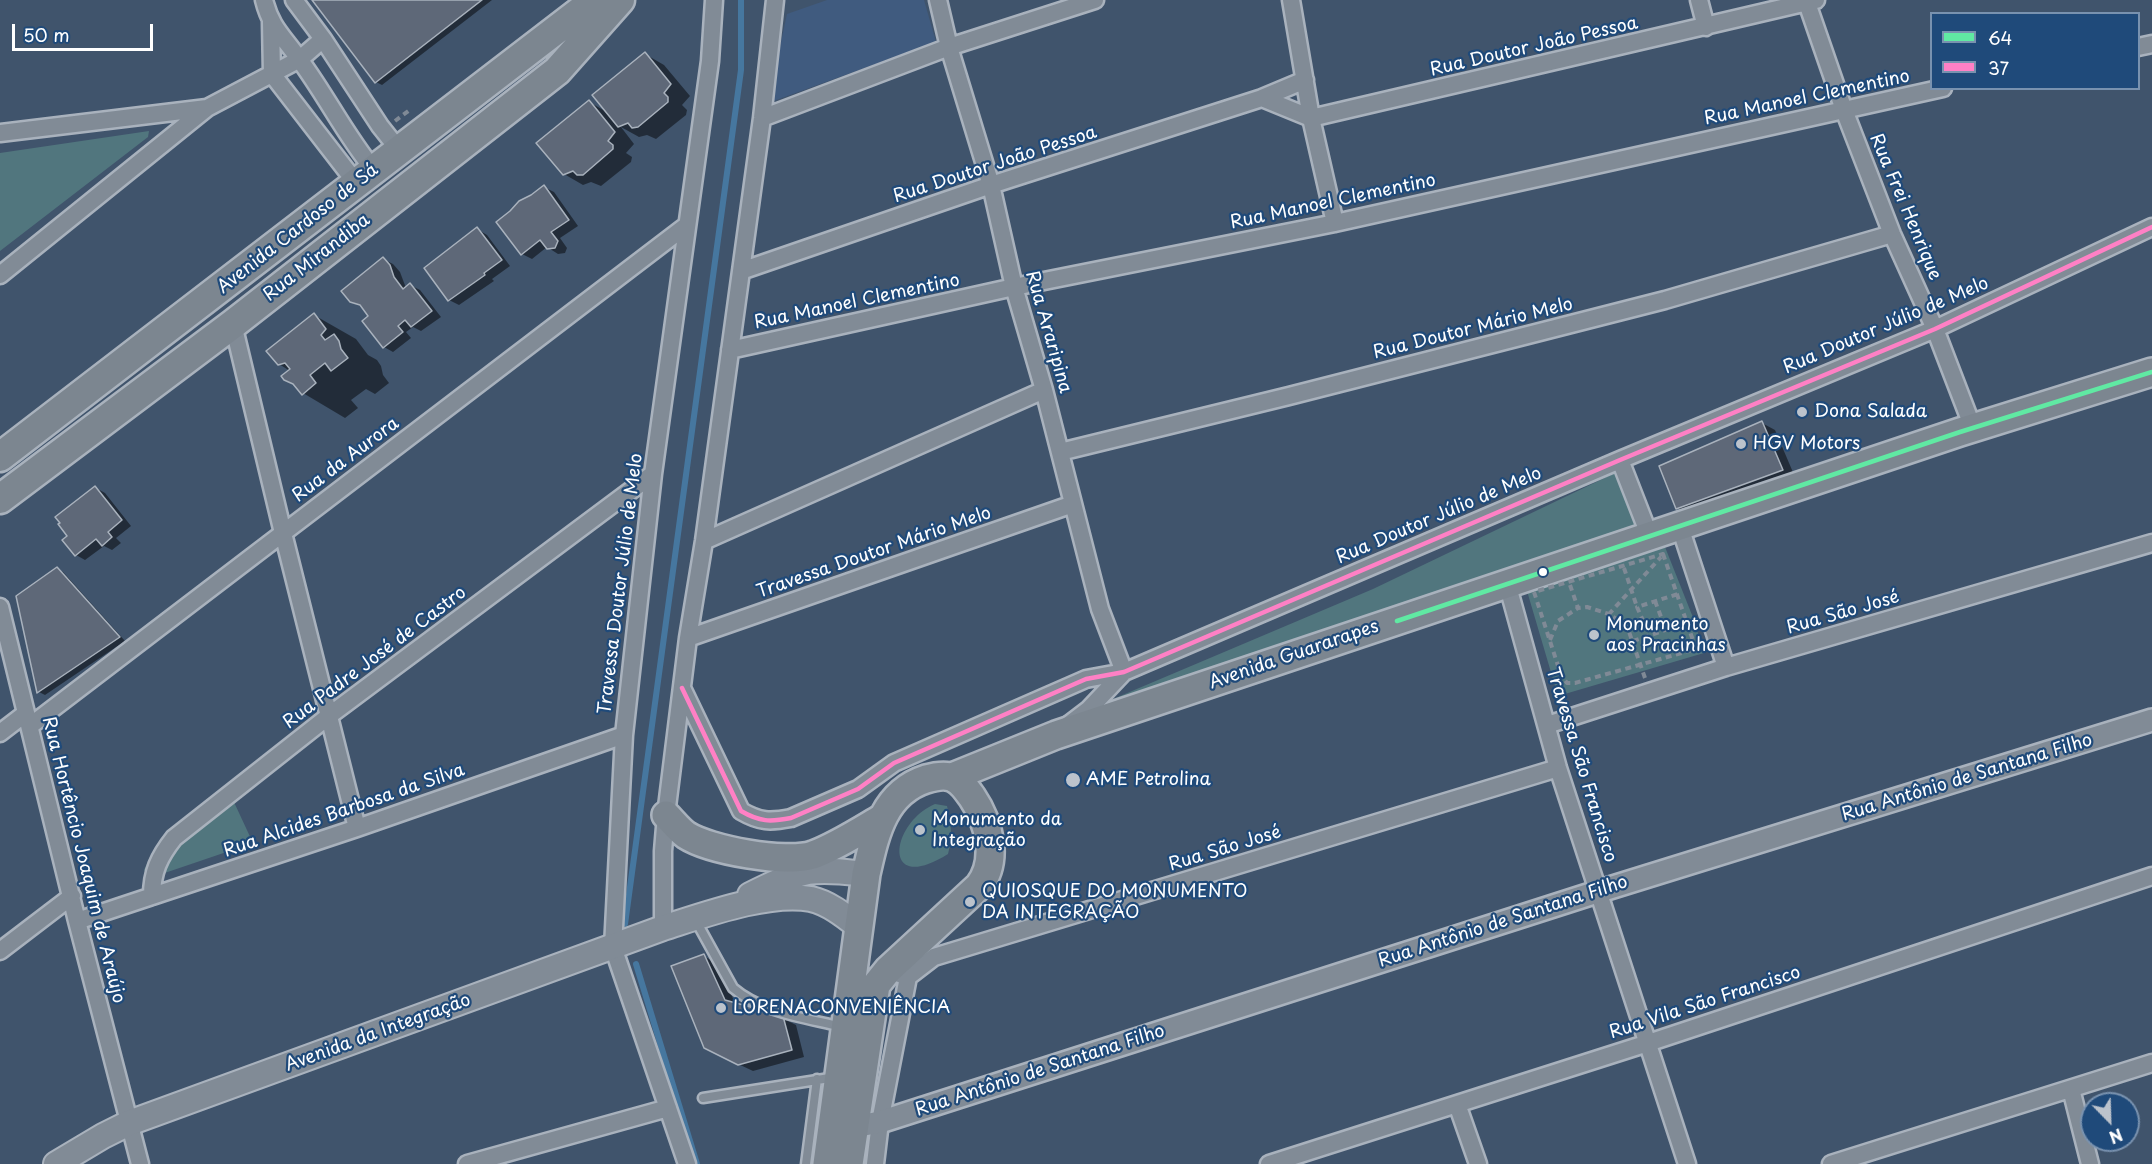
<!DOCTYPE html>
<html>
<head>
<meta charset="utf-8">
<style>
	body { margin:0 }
	#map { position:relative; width:2152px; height:1164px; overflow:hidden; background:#40546c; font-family:"Playpen Sans",sans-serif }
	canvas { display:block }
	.legend { position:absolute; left:1930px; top:12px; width:210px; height:78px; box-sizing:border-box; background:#1f4a7a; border:2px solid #7992af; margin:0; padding:8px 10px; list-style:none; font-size:18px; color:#fff }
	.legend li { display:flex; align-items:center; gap:12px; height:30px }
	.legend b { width:30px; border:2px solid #7992af }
	.north { position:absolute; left:2080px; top:1092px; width:60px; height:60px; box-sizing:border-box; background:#1f4a7a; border:2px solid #7992af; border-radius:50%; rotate:157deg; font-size:16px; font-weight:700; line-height:24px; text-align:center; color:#fff }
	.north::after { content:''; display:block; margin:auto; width:21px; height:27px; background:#bcc3cc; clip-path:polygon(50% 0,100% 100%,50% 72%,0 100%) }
	.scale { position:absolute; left:12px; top:24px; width:141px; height:27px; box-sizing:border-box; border:3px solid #fff; border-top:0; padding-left:8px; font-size:18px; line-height:21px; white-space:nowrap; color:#fff; -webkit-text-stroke:4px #1f4a7a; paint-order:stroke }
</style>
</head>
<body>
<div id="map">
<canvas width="2152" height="1164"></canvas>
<ul class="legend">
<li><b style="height:8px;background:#60e9a3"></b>64</li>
<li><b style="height:8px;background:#ff80c5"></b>37</li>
</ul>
<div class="north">N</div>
<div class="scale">50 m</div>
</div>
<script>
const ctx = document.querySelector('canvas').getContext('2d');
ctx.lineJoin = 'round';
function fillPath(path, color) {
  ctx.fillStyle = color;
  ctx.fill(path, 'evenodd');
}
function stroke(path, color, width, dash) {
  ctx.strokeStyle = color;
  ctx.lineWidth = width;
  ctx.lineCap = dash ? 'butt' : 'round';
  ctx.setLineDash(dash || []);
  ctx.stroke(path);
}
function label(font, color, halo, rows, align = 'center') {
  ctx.font = font + ' "Playpen Sans",sans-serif';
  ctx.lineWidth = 4.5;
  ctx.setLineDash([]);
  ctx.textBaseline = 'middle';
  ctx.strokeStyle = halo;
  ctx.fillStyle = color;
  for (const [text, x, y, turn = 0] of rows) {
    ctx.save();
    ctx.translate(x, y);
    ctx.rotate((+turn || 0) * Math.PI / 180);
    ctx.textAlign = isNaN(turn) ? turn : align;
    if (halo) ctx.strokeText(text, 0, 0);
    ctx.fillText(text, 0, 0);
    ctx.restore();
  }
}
fillPath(new Path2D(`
	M 827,0 L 924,0 L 936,42 L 768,103 L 787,14 Z`), '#405b7f');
fillPath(new Path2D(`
	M 149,131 L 148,137 L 0,251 L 0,153 Z
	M 1615,473 L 1638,532 L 1106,702 L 1373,589 Z
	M 1665,547 L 1694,620 L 1704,653 L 1558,696 L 1527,591 Z
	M 233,800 L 253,843 L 150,878 L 144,870 L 150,857 Z
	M 935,804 L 947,806 C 951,823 953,836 948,854 C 881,896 890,823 935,804 Z`), '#51767e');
fillPath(new Path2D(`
	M 314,0 L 492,0 L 382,85 L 376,82 Z
	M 645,54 L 664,65 L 690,96 L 682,105 L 687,110 L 686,115 L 656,139 L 647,135 L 639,137 L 621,127 L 634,144 L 626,153 L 632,157 L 631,162 L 601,186 L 591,182 L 583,185 L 564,174 L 589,102 L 607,112 Z
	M 544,187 L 554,192 L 578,226 L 560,238 L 567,248 L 565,253 L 558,254 L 547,247 L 532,259 L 522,254 L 532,197 Z
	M 477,229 L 487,235 L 510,266 L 492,279 L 494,281 L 459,305 L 449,300 Z
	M 383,259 L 393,264 L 400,272 L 406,288 L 410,285 L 420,290 L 441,317 L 421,331 L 413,327 L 406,332 L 411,338 L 393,352 L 384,347 L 371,316 L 363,307 L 351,301 Z
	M 314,315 L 356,339 L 368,355 L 377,360 L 381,366 L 383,375 L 389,383 L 375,394 L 366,389 L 351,400 L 358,408 L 345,418 L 303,393 L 290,371 L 279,364 Z
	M 1762,423 L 1775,430 L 1795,477 L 1690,515 L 1677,508 Z
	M 96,488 L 105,493 L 131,526 L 116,538 L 121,543 L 112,550 L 104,546 L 85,560 L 76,555 L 69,536 Z
	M 57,569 L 63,572 L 125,641 L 45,695 L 39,692 Z
	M 704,956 L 717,964 L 736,1005 L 782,1018 L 796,1025 L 804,1057 L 753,1071 L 719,1055 Z`), '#0007');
stroke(new Path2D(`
	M 625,924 L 741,70 L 741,0
	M 636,964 L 697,1164`), '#46779f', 6);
const building = new Path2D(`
	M 312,0 L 482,0 L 375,83 Z
	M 645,52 L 671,84 L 664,93 L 668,97 L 668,102 L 638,127 L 632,128 L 628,123 L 618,127 L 592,95 Z
	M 589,100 L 615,132 L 608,141 L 613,145 L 613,149 L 583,175 L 577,175 L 573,171 L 563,175 L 536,143 Z
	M 544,185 L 569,220 L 551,232 L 558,241 L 555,248 L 547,249 L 540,240 L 521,255 L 496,222 L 510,211 L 519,201 L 531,195 Z
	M 477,227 L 502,260 L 484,273 L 485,275 L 448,301 L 424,268 Z
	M 383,257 L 390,265 L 394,277 L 403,289 L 410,283 L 432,311 L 411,327 L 405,320 L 398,326 L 403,332 L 383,348 L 362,321 L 368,316 L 360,305 L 350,302 L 341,291 Z
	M 314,313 L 326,329 L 321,335 L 325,340 L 334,334 L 339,341 L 341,349 L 348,358 L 331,371 L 325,363 L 310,375 L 316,383 L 302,395 L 293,384 L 284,380 L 281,376 L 290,369 L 285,363 L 278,365 L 266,351 Z
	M 1762,421 L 1783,470 L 1676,509 L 1659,466 Z
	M 95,486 L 122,520 L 108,532 L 112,537 L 102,546 L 96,539 L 75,556 L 62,540 L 67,536 L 58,524 L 60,523 L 55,517 Z
	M 57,567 L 120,637 L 37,693 L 16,596 Z
	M 704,954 L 725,1000 L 783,1016 L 792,1050 L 738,1065 L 704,1048 L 671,966 Z`);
fillPath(building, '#5e6878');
stroke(building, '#a9b2bd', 1.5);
const service = new Path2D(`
	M 696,921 L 733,988 C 762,1013 806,1018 842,1027
	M 703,1098 L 836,1077
	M 806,1164 L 817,1079`);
const minor = new Path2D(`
	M 264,0 C 271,28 283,36 299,59 C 326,95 345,135 374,170
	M 294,0 L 323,39 L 380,126 L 399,150
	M 938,0 L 949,47 L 991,185 L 1014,287 L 1044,390 L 1100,609 L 1124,672
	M 1291,0 L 1311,118 L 1335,223
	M 1699,0 L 1706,27
	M 1806,0 L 1844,110 L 1892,234 L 1935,329 L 1973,428
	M 271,22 L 272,74 L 357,184
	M 2138,47 L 2152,44
	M 1262,98 L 1311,118 L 1816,0
	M 762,118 L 949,47 L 1095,0
	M 0,133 L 207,108
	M 741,271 L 991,185 L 1262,98 L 1305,80
	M 0,275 L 207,108 L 300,59 L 323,39
	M 233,324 L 283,533 L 357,828
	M 730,350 L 1014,287 L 1335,223 L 1943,88
	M 1060,452 L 1289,396 L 1665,300 L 1892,234
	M 1620,460 L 1650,537
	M 1680,527 L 1726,667
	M 704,541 L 1044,390
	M 1507,583 L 1558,768 L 1687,1164
	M 0,607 L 77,921 L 140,1164
	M 688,638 L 1073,504
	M 682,688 L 741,811 C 760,822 770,822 791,818 L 858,789 L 894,763 L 1086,679 L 1124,672 L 1620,460 L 1935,329 L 2152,227
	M 1068,725 L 1089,709 L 1124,672
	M 1547,725 L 1726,667 L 2152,543
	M 30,726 L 687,225
	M 0,733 L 26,713
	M 152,896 C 152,872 159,857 174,838 L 330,715 L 653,474
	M 77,921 L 357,828 L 624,735
	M 663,928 L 663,851 L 666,815 L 688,638 L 704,541 L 762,118 L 775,0
	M 0,951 L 72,896
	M 888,970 L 908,977 L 934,957 L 1558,768
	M 2071,1089 L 2090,1164
	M 1457,1104 L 1478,1164
	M 467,1164 L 668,1108
	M 687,1164 L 613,947 L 624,735 L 653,474 L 710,61 L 714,0
	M 875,1164 L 880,1122 L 908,977
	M 1269,1164 L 1648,1043 L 2152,876
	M 1831,1164 L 2152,1063`);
const tertiary = new Path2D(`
	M 854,1127 L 880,1122 L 1600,891 L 2152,720`);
const secondary = new Path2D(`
	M 750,895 C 768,886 788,876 808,872 C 827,869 847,872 866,874
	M 56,1164 L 103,1136 L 129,1123 L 663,928 C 704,915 769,891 811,899 C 829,903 845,916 859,927`);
const primary = new Path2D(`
	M 952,777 L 1056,735 L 1960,432 L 2152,372
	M 666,815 C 672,821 679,830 686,835 C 709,850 786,864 813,855 C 837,846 860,831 882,818
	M 827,1164 L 866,874 C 875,835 883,793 926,779 C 933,777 945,774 953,778 C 961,781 967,790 972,797 C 989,822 999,860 979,886 L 888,970 L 876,985 L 849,1164`);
const trunk = new Path2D(`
	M 0,457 L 595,0
	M 0,499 L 233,324 L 557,71 L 620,0`);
stroke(service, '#a9b2bd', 13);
stroke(minor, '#a9b2bd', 21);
stroke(tertiary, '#a9b2bd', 26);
stroke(secondary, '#a9b2bd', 28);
stroke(primary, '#a9b2bd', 32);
stroke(trunk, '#a9b2bd', 33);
stroke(new Path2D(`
	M 395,121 L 411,109
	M 1663,554 L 1696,649 L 1575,683 L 1567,683 L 1561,675 L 1534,592 Z
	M 1624,568 L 1637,607
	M 1570,585 L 1578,608 L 1587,607 L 1609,614
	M 1655,601 L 1666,630
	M 1627,626 L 1609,614 L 1661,557
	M 1550,640 L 1558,621 L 1578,608
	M 1633,641 L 1689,622
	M 1645,678 L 1627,626 L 1644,623 L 1637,607 L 1678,594`), '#808a96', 4, [6, 4.5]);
stroke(service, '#818b96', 8);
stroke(minor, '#818b96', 16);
stroke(tertiary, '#818b96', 21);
stroke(secondary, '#818b96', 24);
stroke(primary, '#7c8690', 27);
stroke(trunk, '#7c8690', 28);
stroke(new Path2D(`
	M 1397,621 L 1960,432 L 2152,372`), '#60e9a3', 4.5);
stroke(new Path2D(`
	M 682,688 L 741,811 C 760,822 770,822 791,818 L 858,789 L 894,763 L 1086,679 L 1124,672 L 1620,460 L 1935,329 L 2152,227`), '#ff80c5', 4.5);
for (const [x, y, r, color] of [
	[1802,412,6,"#bcc3cc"],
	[1741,444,6,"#bcc3cc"],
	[1543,572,5,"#fff"],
	[1594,635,6,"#bcc3cc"],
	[1073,780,8,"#bcc3cc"],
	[920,830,6,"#bcc3cc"],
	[970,902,6,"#bcc3cc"],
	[721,1008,6,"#bcc3cc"]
]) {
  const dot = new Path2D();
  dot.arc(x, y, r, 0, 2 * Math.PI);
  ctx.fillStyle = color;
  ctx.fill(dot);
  stroke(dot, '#1f4a7a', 2);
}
label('18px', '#fff', '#1f4a7a', [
	["Rua Doutor João Pessoa",1534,47,-13],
	["Rua Manoel Clementino",1807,98,-12],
	["Rua Doutor João Pessoa",995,165,-18],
	["Rua Manoel Clementino",1333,202,-12],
	["Rua Frei Henrique",1905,207,67],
	["Avenida Cardoso de Sá",298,229,-38],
	["Rua Mirandiba",317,258,-38],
	["Rua Manoel Clementino",857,302,-12],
	["Rua Doutor Júlio de Melo",1886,326,-23],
	["Rua Doutor Mário Melo",1473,329,-14],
	["Rua Araripina",1048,332,74],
	["Rua da Aurora",346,460,-37],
	["Rua Doutor Júlio de Melo",1439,516,-23],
	["Travessa Doutor Mário Melo",874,553,-19],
	["Travessa Doutor Júlio de Melo",621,584,-83],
	["Rua São José",1843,613,-16],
	["Avenida Guararapes",1294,655,-19],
	["Rua Padre José de Castro",375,658,-37],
	["Travessa São Francisco",1581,765,73],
	["Rua Antônio de Santana Filho",1967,778,-17],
	["Rua Alcides Barbosa da Silva",344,811,-19],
	["Rua São José",1225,849,-17],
	["Rua Hortêncio Joaquim de Araújo",83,860,76],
	["Rua Antônio de Santana Filho",1503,922,-18],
	["Rua Vila São Francisco",1705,1003,-18],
	["Avenida da Integração",378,1033,-20],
	["Rua Antônio de Santana Filho",1040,1071,-18]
]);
label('18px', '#fff', '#1f4a7a', [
	["Dona Salada",1814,412],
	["HGV Motors",1753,444],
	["Monumento",1606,625],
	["aos Pracinhas",1606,646],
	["AME Petrolina",1086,780],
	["Monumento da",932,820],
	["Integração",932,841],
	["QUIOSQUE DO MONUMENTO",982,892],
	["DA INTEGRAÇÃO",982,913],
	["LORENACONVENIÊNCIA",733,1008]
], 'left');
</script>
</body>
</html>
